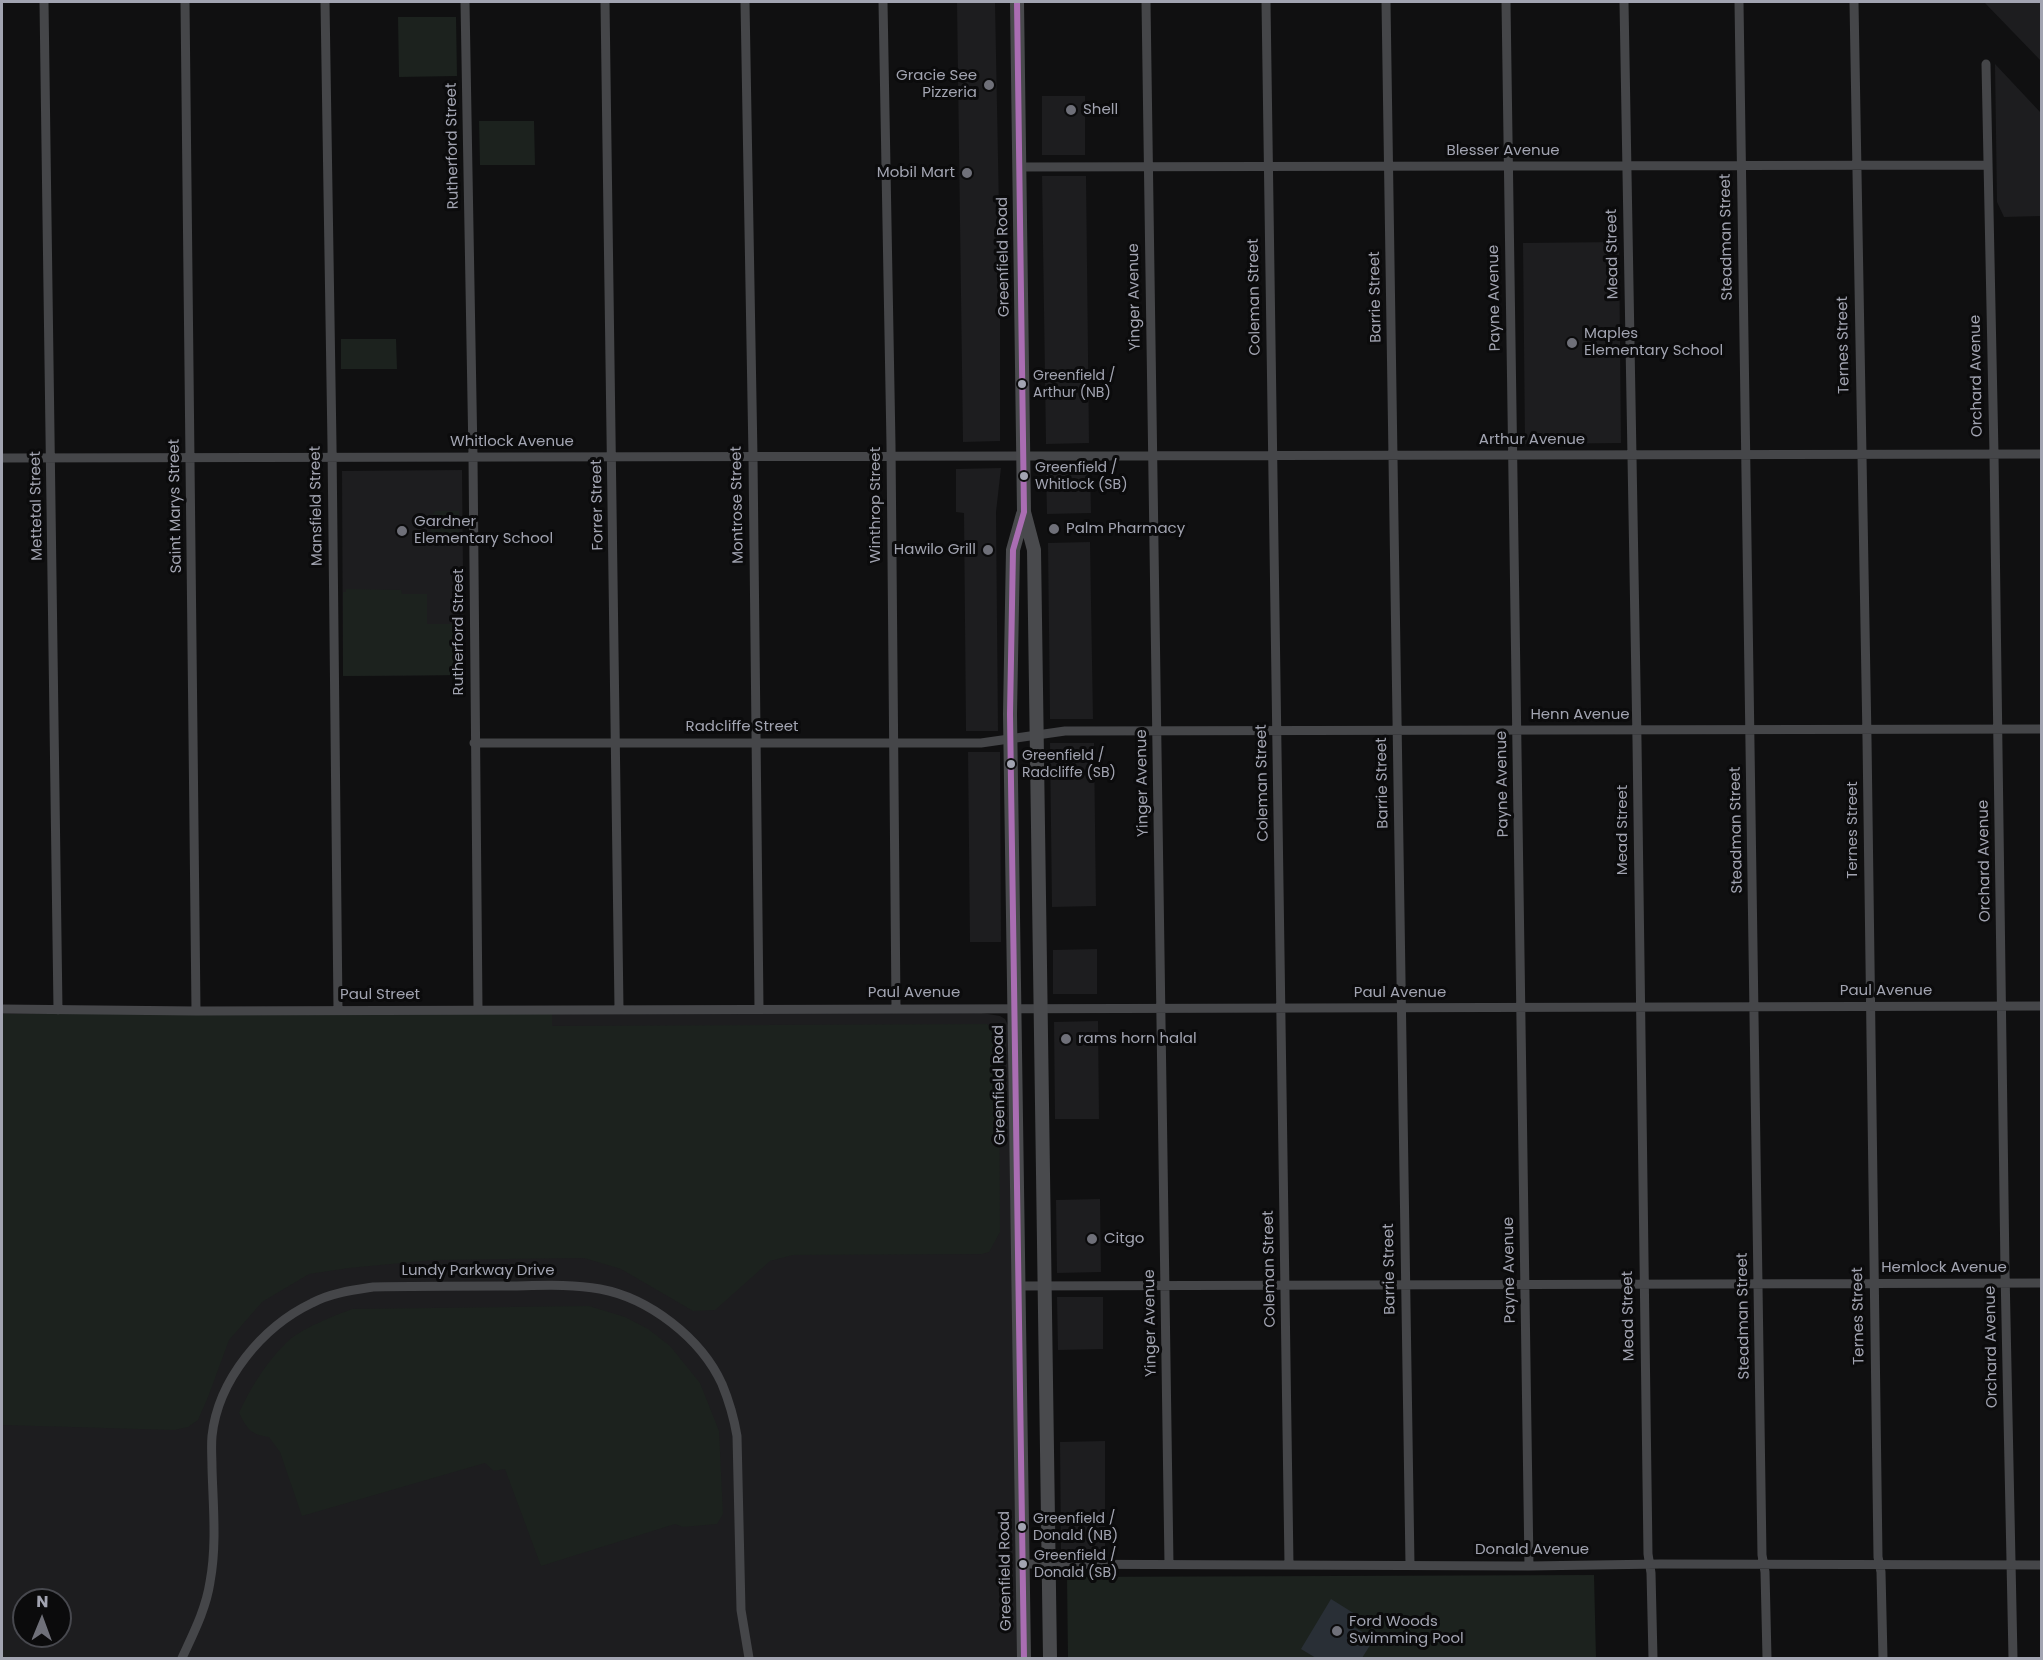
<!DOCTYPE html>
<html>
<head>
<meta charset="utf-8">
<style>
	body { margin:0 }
	#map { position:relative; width:2043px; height:1660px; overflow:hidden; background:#101011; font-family:Poppins,sans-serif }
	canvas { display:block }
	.frame { position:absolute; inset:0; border:3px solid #a2a4b1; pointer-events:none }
	.north { position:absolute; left:12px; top:1588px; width:60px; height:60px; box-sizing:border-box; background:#0b0b0c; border:2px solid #47484e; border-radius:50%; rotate:1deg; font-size:16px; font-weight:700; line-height:24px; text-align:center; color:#a2a4b1 }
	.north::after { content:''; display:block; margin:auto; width:21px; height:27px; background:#6f7079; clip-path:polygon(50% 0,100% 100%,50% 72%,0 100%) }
</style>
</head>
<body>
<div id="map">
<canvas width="2043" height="1660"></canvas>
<div class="frame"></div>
<div class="north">N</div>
</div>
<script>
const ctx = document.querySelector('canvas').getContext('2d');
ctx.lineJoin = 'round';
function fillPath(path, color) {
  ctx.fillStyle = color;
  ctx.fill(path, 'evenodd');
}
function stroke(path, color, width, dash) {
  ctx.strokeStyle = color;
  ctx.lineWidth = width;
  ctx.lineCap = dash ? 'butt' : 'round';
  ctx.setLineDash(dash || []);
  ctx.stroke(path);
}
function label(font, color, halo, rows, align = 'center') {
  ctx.font = font + ' Poppins,sans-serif';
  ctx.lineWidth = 6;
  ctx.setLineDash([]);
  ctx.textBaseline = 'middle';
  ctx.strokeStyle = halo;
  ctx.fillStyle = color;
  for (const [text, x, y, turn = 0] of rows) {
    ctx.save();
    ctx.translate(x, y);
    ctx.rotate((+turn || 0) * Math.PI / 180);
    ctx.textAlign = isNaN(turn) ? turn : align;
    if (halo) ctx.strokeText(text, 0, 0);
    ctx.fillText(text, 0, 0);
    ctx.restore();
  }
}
fillPath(new Path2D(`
	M 957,2 L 995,2 L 1000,262 L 1000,441 L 963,442 Z
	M 1984,2 L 2041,2 L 2041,61 Z
	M 1995,64 L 2041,113 L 2041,216 L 2004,217 L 1997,202 Z
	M 1042,96 L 1085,96 L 1085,155 L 1042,155 Z
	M 1042,176 L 1086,176 L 1089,443 L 1046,444 Z
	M 1619,242 L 1621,443 L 1525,444 L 1523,243 Z
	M 1001,468 L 996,512 L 998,731 L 966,731 L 964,513 L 956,512 L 956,469 Z
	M 1090,468 L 1091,513 L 1047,514 L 1046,469 Z
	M 462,470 L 464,675 L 343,676 L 342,471 Z
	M 1090,542 L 1093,719 L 1050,719 L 1048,543 Z
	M 1050,743 L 1094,743 L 1096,906 L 1052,907 Z
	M 968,752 L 1000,752 L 1001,942 L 970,942 Z
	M 1097,949 L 1097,994 L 1053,994 L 1053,950 Z
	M 982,1013 L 1000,1016 L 1005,1019 L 1008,1025 L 1018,1658 L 2,1658 L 2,1014 ZM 24,1600 L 60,1600 L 60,1636 L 24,1636 Z
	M 1098,1021 L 1099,1119 L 1055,1119 L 1054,1022 Z
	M 1100,1199 L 1101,1272 L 1057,1273 L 1056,1200 Z
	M 1057,1297 L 1103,1297 L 1103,1349 L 1058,1350 Z
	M 1105,1441 L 1105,1550 L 1061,1551 L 1060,1442 Z`), '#1d1d1f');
fillPath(new Path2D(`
	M 398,17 L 456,17 L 457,76 L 399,77 Z
	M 479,121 L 534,121 L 535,165 L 480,165 Z
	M 341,339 L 396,339 L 397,369 L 341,369 Z
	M 435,511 L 459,511 L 459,535 L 431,535 L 431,517 Z
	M 346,589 L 401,590 L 402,594 L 427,594 L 427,624 L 464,624 L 464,675 L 343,676 L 343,592 L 346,592 Z
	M 2,1014 L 552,1014 L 552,1026 L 987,1024 L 997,1035 L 999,1055 L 1000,1232 L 989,1252 L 982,1254 L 793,1255 L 770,1261 L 715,1310 L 693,1311 L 621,1269 L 584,1258 L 433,1260 L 349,1268 L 309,1274 L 262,1302 L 229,1340 L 208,1397 L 198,1420 L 188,1427 L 174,1430 L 2,1425 Z
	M 589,1306 L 625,1317 L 648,1329 L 670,1346 L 700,1383 L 719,1431 L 723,1514 L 717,1524 L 683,1527 L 675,1524 L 541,1566 L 505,1469 L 494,1471 L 485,1463 L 302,1516 L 280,1452 L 269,1437 C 250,1434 248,1430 239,1413 C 251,1387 265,1364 286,1343 C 300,1329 333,1316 352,1309 Z
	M 1594,1575 L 1596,1658 L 1068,1658 L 1067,1577 Z`), '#1c221e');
fillPath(new Path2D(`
	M 1331,1599 L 1355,1614 L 1349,1624 L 1374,1639 L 1362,1658 L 1316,1658 L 1301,1649 Z`), '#292f36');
stroke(new Path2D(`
	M 44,2 L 58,1010
	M 185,2 L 196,1011
	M 325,2 L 332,445 L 338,1010
	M 465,2 L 473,457 L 478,1010
	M 605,2 L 619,1009
	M 745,2 L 753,457 L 759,1009
	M 883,2 L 891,445 L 896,1008
	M 1146,2 L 1169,1564
	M 1266,2 L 1289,1565
	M 1386,2 L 1410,1565
	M 1506,2 L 1529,1566
	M 1624,2 L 1637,741 L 1648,1554 L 1651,1573 L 1653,1658
	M 1739,2 L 1762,1555 L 1765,1572 L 1767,1658
	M 1854,2 L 1867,739 L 1878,1557 L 1881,1572 L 1883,1658
	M 1986,64 L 1994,454 L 2005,1271 L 2013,1658
	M 1019,167 L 1987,165
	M 2,458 L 2042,454
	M 474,743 L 981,743 L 1065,731 L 2042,729
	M 2,1009 L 196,1011 L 2042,1006
	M 1018,1286 L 2042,1283
	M 1022,1564 L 1529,1566 L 1660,1564 L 2042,1565
	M 182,1658 C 193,1634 206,1609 210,1582 C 217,1545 213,1505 212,1468 C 212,1458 211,1447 212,1436 C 218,1380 262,1327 312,1303 C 330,1293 353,1290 373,1287 C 416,1286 458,1286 500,1286 C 533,1286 568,1283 600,1289 C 649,1298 701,1338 722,1384 C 729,1401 734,1418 737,1436 L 741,1610 L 749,1658`), '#454649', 9);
stroke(new Path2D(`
	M 1017,2 L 1024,512 L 1034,550 L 1050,1658
	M 1023,514 L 1013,550 L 1010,714 L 1024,1658`), '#494a4d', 14);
stroke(new Path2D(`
	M 1017,2 L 1024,512 L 1013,550 L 1010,714 L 1024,1658`), '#aa6db3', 6);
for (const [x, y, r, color] of [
	[989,85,6,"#6f7079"],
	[1071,110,6,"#6f7079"],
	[967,173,6,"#6f7079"],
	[1572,343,6,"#6f7079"],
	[1022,384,5,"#a2a4b1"],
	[1024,476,5,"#a2a4b1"],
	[1054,529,6,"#6f7079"],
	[402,531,6,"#6f7079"],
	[988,550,6,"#6f7079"],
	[1011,764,5,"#a2a4b1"],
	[1066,1039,6,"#6f7079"],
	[1092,1239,6,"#6f7079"],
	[1022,1527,5,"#a2a4b1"],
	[1023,1564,5,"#a2a4b1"],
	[1337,1631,6,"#6f7079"]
]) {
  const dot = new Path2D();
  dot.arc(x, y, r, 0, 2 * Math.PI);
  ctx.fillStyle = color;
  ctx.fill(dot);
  stroke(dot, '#0b0b0c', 2);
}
label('14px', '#a2a4b1', '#0b0b0c', [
	["Greenfield /",1033,376],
	["Arthur (NB)",1033,393],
	["Greenfield /",1035,468],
	["Whitlock (SB)",1035,485],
	["Greenfield /",1022,756],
	["Radcliffe (SB)",1022,773],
	["Greenfield /",1033,1519],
	["Donald (NB)",1033,1536],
	["Greenfield /",1034,1556],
	["Donald (SB)",1034,1573]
], 'left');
label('15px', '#a2a4b1', '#0b0b0c', [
	["Gracie See",977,76,"right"],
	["Pizzeria",977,93,"right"],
	["Shell",1083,110],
	["Mobil Mart",955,173,"right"],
	["Maples",1584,334],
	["Elementary School",1584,351],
	["Gardner",414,522],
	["Elementary School",414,539],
	["Palm Pharmacy",1066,529],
	["Hawilo Grill",976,550,"right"],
	["rams horn halal",1078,1039],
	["Citgo",1104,1239],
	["Ford Woods",1349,1622],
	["Swimming Pool",1349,1639]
], 'left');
label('15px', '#a2a4b1', '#0b0b0c', [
	["Rutherford Street",453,146,-91],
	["Blesser Avenue",1503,151],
	["Steadman Street",1727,237,-91],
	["Mead Street",1613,254,-91],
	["Greenfield Road",1004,257,-91],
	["Yinger Avenue",1135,297,-91],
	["Coleman Street",1255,297,-91],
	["Barrie Street",1376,297,-91],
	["Payne Avenue",1495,298,-91],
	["Ternes Street",1844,345,-91],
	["Orchard Avenue",1977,376,-91],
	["Arthur Avenue",1532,440],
	["Whitlock Avenue",512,442],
	["Forrer Street",598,505,-91],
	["Montrose Street",738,505,-91],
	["Winthrop Street",876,505,-90],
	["Mettetal Street",37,506,-91],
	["Saint Marys Street",176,506,-91],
	["Mansfield Street",317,506,-91],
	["Rutherford Street",459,632,-90],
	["Henn Avenue",1580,715],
	["Radcliffe Street",742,727],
	["Yinger Avenue",1143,783,-91],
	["Coleman Street",1263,783,-91],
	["Barrie Street",1383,783,-91],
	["Payne Avenue",1503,784,-91],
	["Mead Street",1623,830,-90],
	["Steadman Street",1737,830,-91],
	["Ternes Street",1853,830,-90],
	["Orchard Avenue",1985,861,-91],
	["Paul Avenue",1886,991],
	["Paul Avenue",914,993],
	["Paul Avenue",1400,993],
	["Paul Street",380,995],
	["Greenfield Road",1000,1085,-91],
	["Hemlock Avenue",1944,1268],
	["Coleman Street",1270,1269,-91],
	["Barrie Street",1390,1269,-91],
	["Payne Avenue",1510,1270,-91],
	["Lundy Parkway Drive",478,1271],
	["Mead Street",1629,1316,-91],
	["Steadman Street",1744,1316,-91],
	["Ternes Street",1859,1316,-91],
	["Yinger Avenue",1151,1323,-91],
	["Orchard Avenue",1992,1347,-91],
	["Donald Avenue",1532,1550],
	["Greenfield Road",1006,1571,-91]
]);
</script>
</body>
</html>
